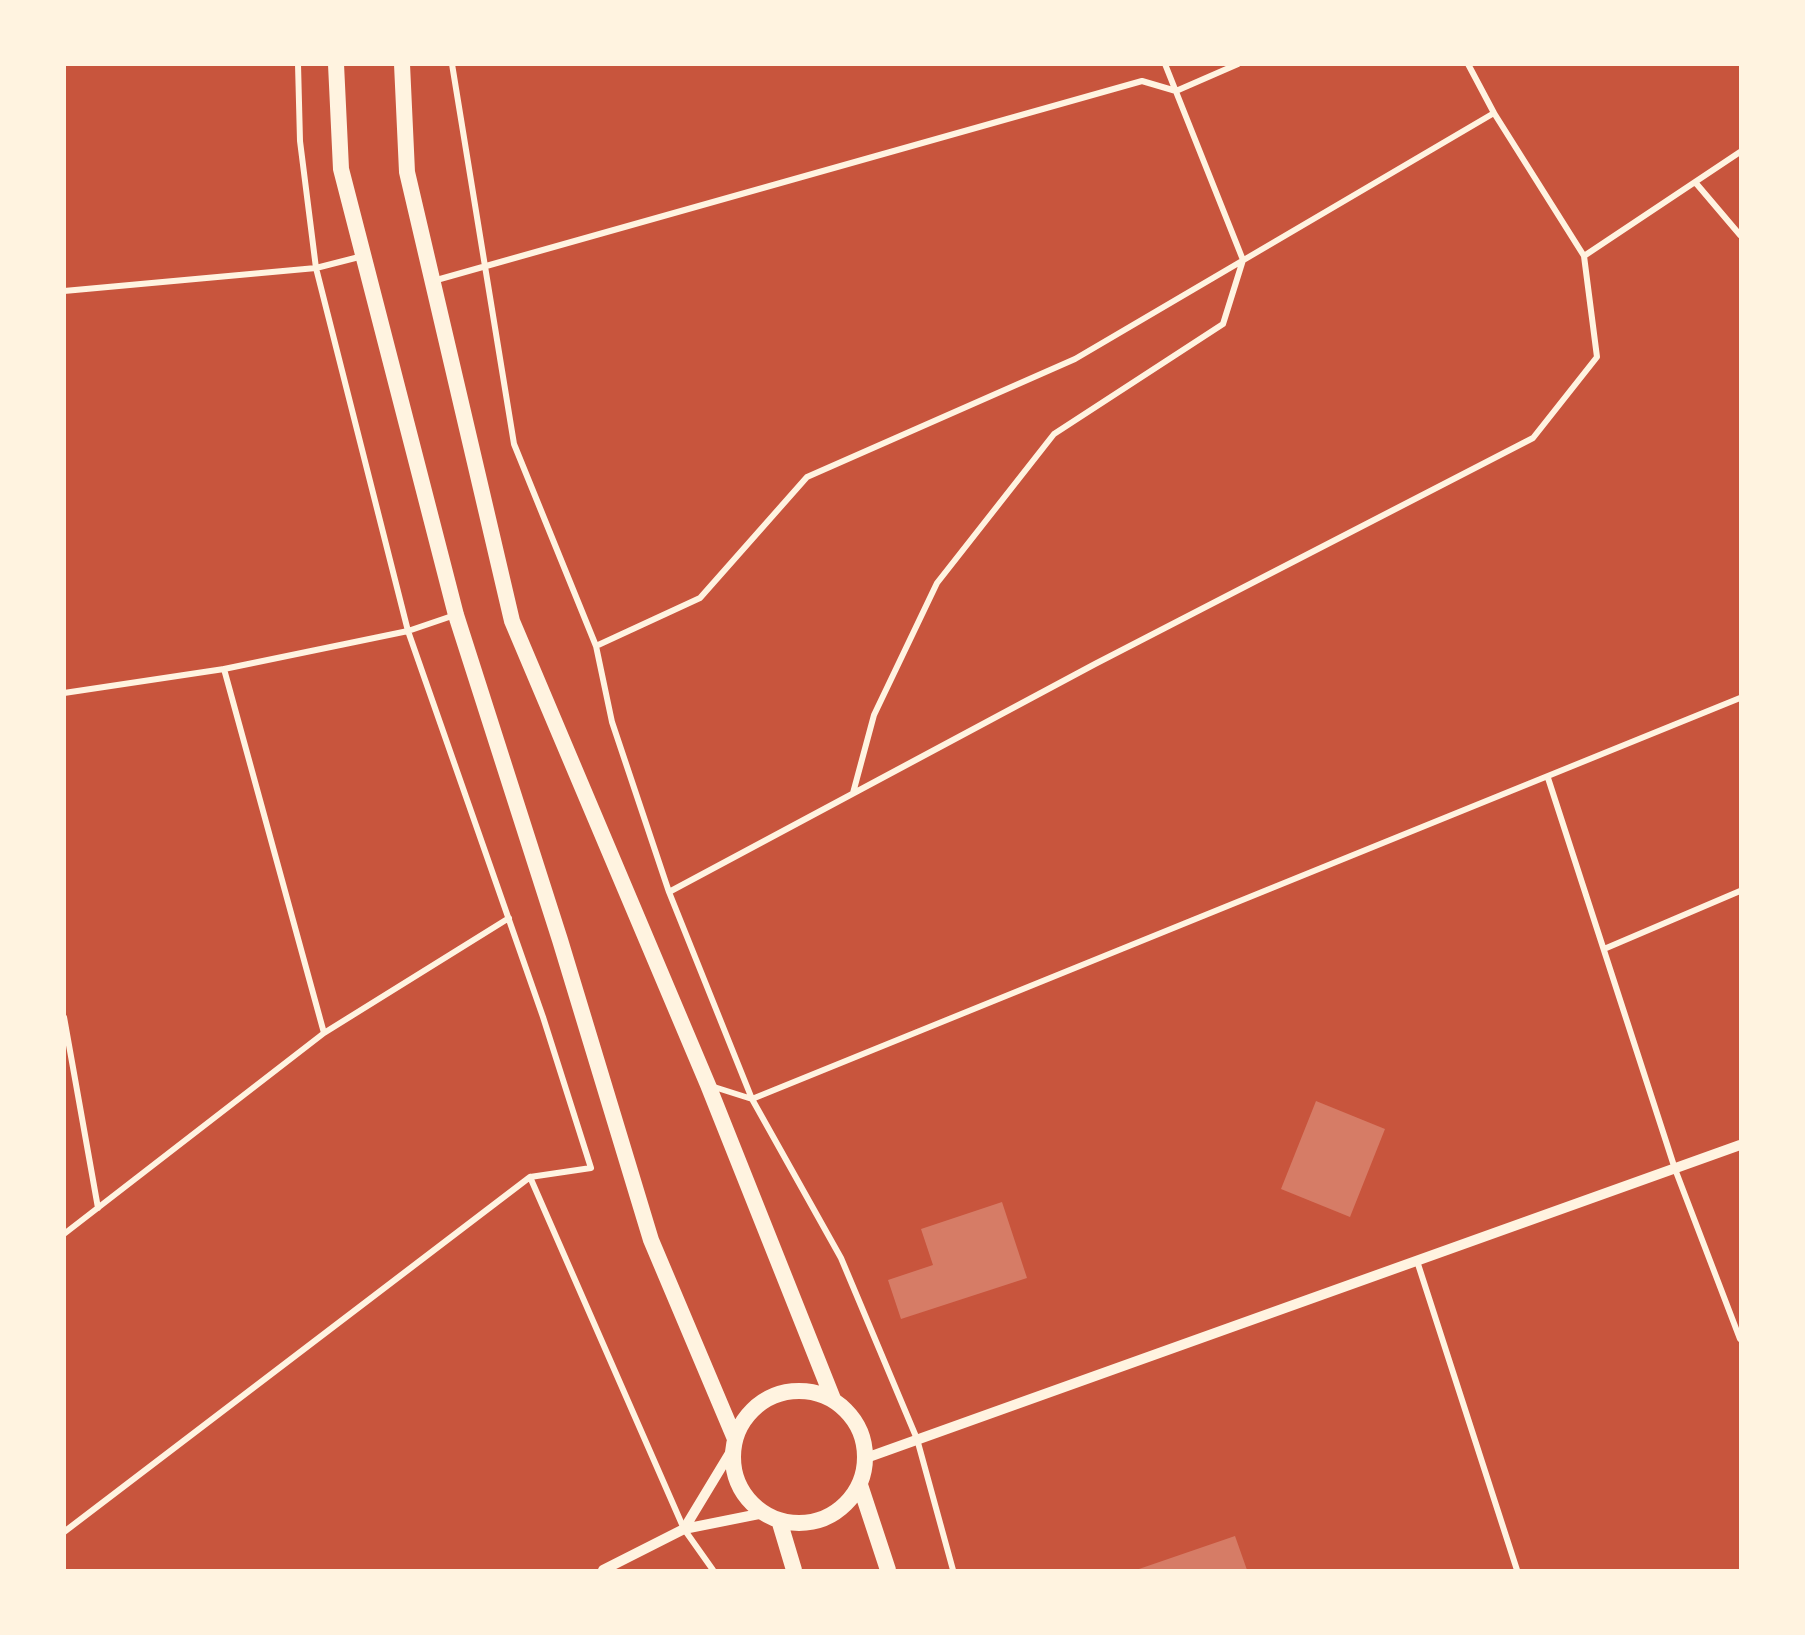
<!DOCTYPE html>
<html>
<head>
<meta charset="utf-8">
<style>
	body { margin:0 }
	#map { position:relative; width:1805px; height:1635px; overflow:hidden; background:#c8553d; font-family:Commissioner,sans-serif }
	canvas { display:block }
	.frame { position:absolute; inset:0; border:66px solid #fff3e0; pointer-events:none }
</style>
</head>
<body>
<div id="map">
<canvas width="1805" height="1635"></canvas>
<div class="frame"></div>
</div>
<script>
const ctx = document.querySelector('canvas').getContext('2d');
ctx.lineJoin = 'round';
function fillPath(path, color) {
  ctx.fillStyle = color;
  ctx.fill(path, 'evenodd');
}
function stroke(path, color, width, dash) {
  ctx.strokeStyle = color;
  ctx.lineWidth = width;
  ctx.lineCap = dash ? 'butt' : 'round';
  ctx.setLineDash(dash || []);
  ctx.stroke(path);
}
fillPath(new Path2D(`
	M 1316,1101 L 1385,1129 L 1350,1217 L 1281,1189 Z
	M 1002,1202 L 1027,1278 L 901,1319 L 888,1280 L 933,1265 L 921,1229 Z
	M 1235,1536 L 1247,1570 L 1136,1570 Z`), '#d67c66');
stroke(new Path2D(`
	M 298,64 L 300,141 L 316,268 L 408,631 L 543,1017 L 591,1168 L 530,1177 L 684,1529 L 713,1570
	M 452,64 L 514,444 L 596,646 L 612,722 L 669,892 L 752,1099 L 841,1258 L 917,1439 L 953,1570
	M 1468,64 L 1494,113
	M 1695,182 L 1740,235
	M 433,281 L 1142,81 L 1176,91 L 1238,64
	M 64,291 L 316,268 L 363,256
	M 596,646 L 700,598 L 807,477 L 1075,359 L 1494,113 L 1584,256 L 1740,152
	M 224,669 L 324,1033 L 509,918
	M 64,693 L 224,669 L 408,631 L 455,615
	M 1548,778 L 1675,1169 L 1740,1339
	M 853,793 L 874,715 L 937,583 L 1054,434 L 1223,324 L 1243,260 L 1165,64
	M 669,892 L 1095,664 L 1533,438 L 1597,357 L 1584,256
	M 1604,949 L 1740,891
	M 64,1017 L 98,1208
	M 711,1086 L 752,1099 L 1740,698
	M 64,1234 L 324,1033
	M 1417,1261 L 1517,1570
	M 64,1532 L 530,1177`), '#fff3e0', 6);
stroke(new Path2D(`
	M 866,1458 L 1740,1145
	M 684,1529 L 733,1448
	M 603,1570 L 684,1529 L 764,1513`), '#fff3e0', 10);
stroke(new Path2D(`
	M 336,64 L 341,169 L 456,615 L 560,940 L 651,1240 L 735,1439
	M 402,64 L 407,172 L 512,621 L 708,1085 L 833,1399
	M733 1457a66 66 0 1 1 132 0a66 66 0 1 1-132 0Z
	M 860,1485 L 888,1570
	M 779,1520 L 794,1570`), '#fff3e0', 16);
</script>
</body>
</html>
